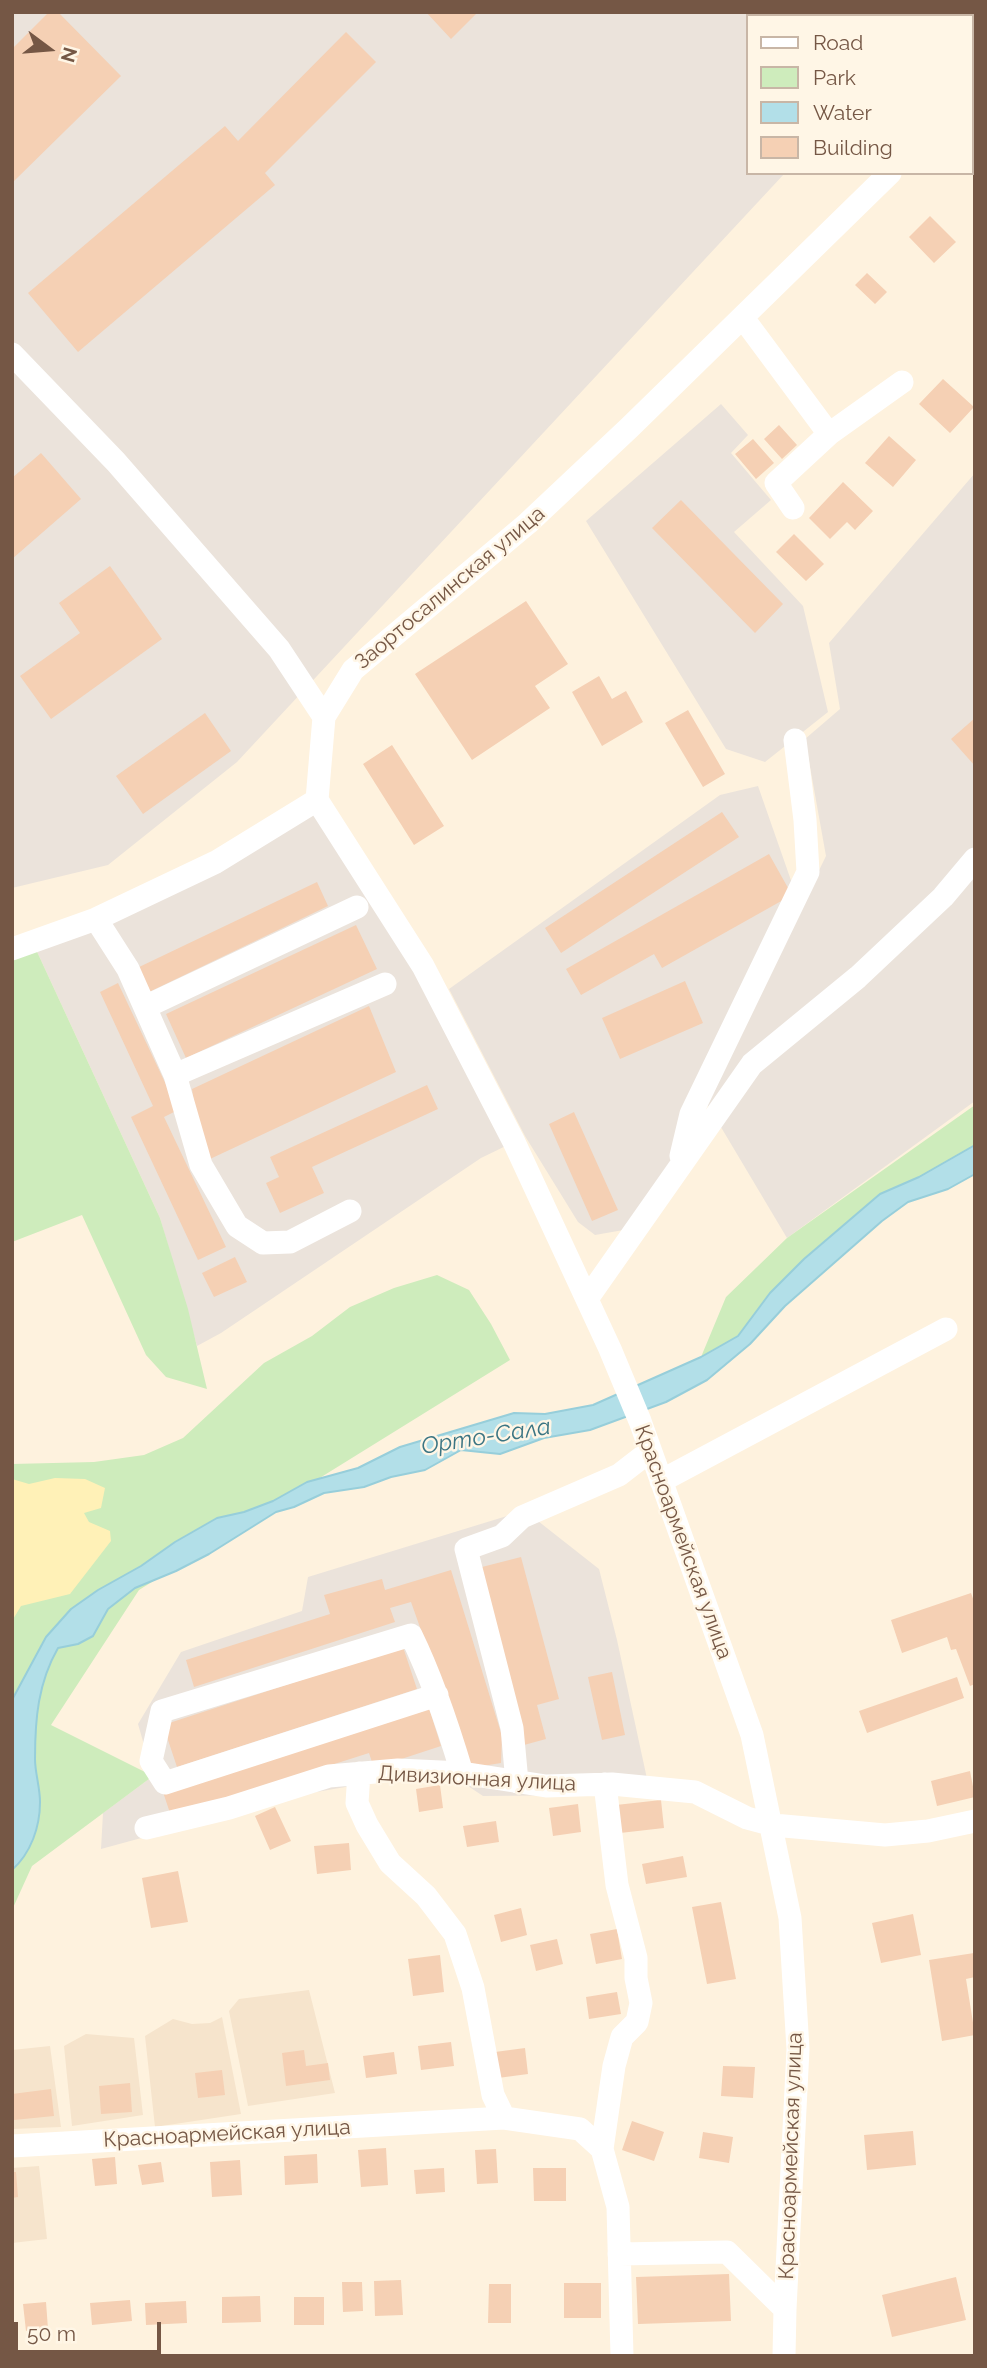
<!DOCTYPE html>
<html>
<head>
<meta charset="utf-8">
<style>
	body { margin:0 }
	#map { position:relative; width:987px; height:2368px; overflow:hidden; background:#fef2de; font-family:Raleway,sans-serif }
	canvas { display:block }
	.frame { position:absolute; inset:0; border:14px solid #755745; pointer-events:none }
	.legend { position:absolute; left:746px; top:14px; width:228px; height:161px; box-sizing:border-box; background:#fff6e6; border:2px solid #c8b6a6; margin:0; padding:9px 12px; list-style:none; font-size:21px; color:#755745 }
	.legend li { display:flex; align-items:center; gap:14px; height:35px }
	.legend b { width:35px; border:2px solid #c8b6a6 }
	.north { position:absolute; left:14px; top:14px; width:70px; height:70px; -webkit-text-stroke:5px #fff6e6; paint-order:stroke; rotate:106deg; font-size:19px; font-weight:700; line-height:28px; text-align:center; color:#755745 }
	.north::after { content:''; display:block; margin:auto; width:24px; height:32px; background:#755745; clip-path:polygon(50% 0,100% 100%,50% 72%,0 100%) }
	.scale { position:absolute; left:14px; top:2322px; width:147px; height:32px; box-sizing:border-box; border:4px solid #755745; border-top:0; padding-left:9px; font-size:21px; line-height:24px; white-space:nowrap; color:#755745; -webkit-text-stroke:5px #fff6e6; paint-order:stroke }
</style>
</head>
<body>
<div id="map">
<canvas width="987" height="2368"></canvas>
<div class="frame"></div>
<ul class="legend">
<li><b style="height:9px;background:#fff"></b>Road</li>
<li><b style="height:19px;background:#ceecbc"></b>Park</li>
<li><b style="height:19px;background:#b2dfe8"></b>Water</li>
<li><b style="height:19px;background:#f5d0b4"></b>Building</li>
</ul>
<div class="north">N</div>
<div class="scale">50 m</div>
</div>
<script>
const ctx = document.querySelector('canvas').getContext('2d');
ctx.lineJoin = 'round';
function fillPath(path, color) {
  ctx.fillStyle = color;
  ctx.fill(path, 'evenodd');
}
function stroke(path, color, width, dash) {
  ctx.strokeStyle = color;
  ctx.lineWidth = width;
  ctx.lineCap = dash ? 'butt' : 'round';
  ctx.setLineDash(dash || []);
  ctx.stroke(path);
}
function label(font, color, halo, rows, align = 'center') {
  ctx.font = font + ' Raleway,sans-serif';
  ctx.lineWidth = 5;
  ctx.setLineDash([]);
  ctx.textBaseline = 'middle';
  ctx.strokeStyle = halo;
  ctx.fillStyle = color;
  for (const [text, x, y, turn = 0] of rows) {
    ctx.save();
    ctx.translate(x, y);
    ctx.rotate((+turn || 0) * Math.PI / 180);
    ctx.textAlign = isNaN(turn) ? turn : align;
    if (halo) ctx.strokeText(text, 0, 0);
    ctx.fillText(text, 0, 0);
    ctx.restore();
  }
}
fillPath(new Path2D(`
	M 309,1990 L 335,2093 L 248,2106 L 229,2011 L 239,1999 Z
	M 222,2017 L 241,2114 L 155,2127 L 145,2036 L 173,2019 L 192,2024 L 210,2023 Z
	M 86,2034 L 134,2038 L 143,2115 L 72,2126 L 64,2046 Z
	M 50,2046 L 61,2127 L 12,2129 L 12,2050 Z
	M 39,2166 L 47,2239 L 12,2243 L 12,2168 Z`), '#f6e4cc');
fillPath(new Path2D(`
	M 12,12 L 752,12 L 755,16 L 747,16 L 747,173 L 785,173 L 237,762 L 108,865 L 12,888 Z
	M 721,404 L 748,435 L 731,453 L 771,500 L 734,532 L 803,606 L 828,712 L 765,762 L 726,749 L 586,521 Z
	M 975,473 L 975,1101 L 787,1238 L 706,1102 L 826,856 L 805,739 L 840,709 L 829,643 Z
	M 758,786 L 794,889 L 675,1160 L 629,1229 L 595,1235 L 578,1222 L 525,1136 L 449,989 L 720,795 Z
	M 317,800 L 514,1142 L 481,1158 L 221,1333 L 197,1346 L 160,1218 L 33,943 Z
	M 533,1508 L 538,1521 L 599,1569 L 617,1640 L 649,1788 L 593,1795 L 483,1796 L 462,1782 L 380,1781 L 299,1795 L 101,1849 L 103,1813 L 153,1776 L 138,1724 L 181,1652 L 302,1611 L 308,1577 Z`), '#ebe3db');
fillPath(new Path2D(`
	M 33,943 L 160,1218 L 188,1309 L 207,1389 L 166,1377 L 146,1355 L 82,1215 L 12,1242 L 12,950 Z
	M 975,1105 L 975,1145 L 919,1177 L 880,1194 L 738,1336 L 701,1357 L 726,1297 L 787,1238 Z
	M 437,1275 L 469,1290 L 491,1324 L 510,1360 L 139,1590 L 51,1725 L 153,1776 L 32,1866 L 12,1910 L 12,1464 L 94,1462 L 144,1455 L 183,1438 L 264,1363 L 312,1336 L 350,1307 L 394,1288 Z`), '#ceecbc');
fillPath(new Path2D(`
	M 55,1478 L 85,1479 L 105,1488 L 101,1508 L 84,1513 L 89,1522 L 110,1531 L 111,1541 L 70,1594 L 21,1606 L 12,1621 L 12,1479 L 29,1484 Z`), '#fff1b7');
const water = new Path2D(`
	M 975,1145 L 975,1174 L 948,1189 L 908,1202 L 882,1221 L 785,1306 L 750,1344 L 707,1380 L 666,1402 L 590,1430 L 544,1438 L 500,1454 L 461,1450 L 425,1470 L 391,1477 L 364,1487 L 324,1493 L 294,1507 L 276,1512 L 209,1554 L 176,1571 L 135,1588 L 108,1609 L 93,1636 L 78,1644 L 58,1648 C 38,1683 35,1719 35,1759 C 35,1773 40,1787 40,1802 C 40,1827 31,1853 12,1870 L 12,1700 L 46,1637 L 71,1609 L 98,1590 L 141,1566 L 175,1542 L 217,1518 L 244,1512 L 273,1501 L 307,1482 L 358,1468 L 400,1447 L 514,1413 L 545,1414 L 593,1405 L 701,1357 L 738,1336 L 770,1293 L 804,1259 L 880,1194 L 919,1177 Z`);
fillPath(water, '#b2dfe8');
stroke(water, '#97ceda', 2);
fillPath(new Path2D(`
	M 49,12 L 58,12 L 121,76 L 12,183 L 12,49 Z
	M 426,12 L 478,12 L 451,39 Z
	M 346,32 L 376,62 L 265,173 L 275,185 L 78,352 L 28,293 L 225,126 L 238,141 Z
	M 930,216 L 956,242 L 934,263 L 909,237 Z
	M 867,273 L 887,292 L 875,304 L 855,285 Z
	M 943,379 L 974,407 L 950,433 L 919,404 Z
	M 779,425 L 797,445 L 782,459 L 764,439 Z
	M 889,436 L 916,460 L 893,487 L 865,463 Z
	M 753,439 L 774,463 L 756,479 L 735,454 Z
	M 41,453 L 81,499 L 12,559 L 12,478 Z
	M 843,482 L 873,511 L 855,530 L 847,522 L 830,539 L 809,518 Z
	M 681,500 L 783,604 L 755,633 L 652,528 Z
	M 794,534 L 824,564 L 806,581 L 776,552 Z
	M 110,566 L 162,639 L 51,719 L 20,676 L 80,633 L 59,603 Z
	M 526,601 L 568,664 L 535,686 L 550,708 L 472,760 L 415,674 Z
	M 599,676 L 612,699 L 626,691 L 643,722 L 602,746 L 572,692 Z
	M 688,710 L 725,774 L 703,787 L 665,723 Z
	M 205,713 L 231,751 L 143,814 L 116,776 Z
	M 975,718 L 975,766 L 951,739 Z
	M 392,745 L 444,826 L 414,845 L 363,764 Z
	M 722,812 L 739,837 L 561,953 L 545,928 Z
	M 769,854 L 792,895 L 662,968 L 654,954 L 581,995 L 566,969 Z
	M 317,882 L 328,906 L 149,992 L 137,968 Z
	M 356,925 L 377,969 L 186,1058 L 166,1014 Z
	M 685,981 L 703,1023 L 620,1059 L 602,1018 Z
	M 118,983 L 178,1110 L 164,1117 L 226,1247 L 198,1260 L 131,1117 L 153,1106 L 100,992 Z
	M 369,1006 L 396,1072 L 210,1159 L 198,1130 L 192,1089 Z
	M 427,1085 L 438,1109 L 312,1167 L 324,1193 L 280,1213 L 266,1183 L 279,1177 L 270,1157 Z
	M 574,1112 L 618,1210 L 592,1221 L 549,1124 Z
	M 235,1257 L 247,1282 L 214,1297 L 202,1273 Z
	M 521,1557 L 559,1699 L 537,1705 L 546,1739 L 524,1745 L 478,1568 Z
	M 451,1570 L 502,1736 L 501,1763 L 470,1768 L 411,1602 L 390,1608 L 395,1622 L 194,1687 L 186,1660 L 330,1614 L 324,1595 L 382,1579 L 385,1590 Z
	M 971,1593 L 975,1604 L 975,1684 L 970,1686 L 956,1649 L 951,1650 L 947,1637 L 902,1653 L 891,1620 Z
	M 403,1647 L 417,1689 L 177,1767 L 163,1725 Z
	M 612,1672 L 625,1735 L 602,1740 L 588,1677 Z
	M 957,1677 L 964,1698 L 867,1733 L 859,1711 Z
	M 429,1708 L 441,1746 L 374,1768 L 369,1753 L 171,1816 L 163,1792 Z
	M 970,1771 L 975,1797 L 937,1806 L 931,1781 Z
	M 440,1785 L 443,1808 L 419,1812 L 416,1789 Z
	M 661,1800 L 664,1828 L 620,1833 L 616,1805 Z
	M 578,1804 L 581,1832 L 553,1836 L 549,1808 Z
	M 275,1807 L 291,1841 L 270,1850 L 255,1816 Z
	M 496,1821 L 499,1842 L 467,1847 L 463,1826 Z
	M 349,1843 L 351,1870 L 317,1874 L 314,1846 Z
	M 683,1856 L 687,1877 L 646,1884 L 642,1864 Z
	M 178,1871 L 188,1922 L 151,1928 L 142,1878 Z
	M 721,1902 L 736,1979 L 707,1984 L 692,1907 Z
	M 521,1908 L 527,1935 L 501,1942 L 494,1915 Z
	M 913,1914 L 921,1955 L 881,1963 L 872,1923 Z
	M 617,1929 L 622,1959 L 596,1964 L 590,1934 Z
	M 557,1939 L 563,1964 L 536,1971 L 530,1945 Z
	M 974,1953 L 975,1977 L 966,1979 L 975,2035 L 942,2041 L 929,1960 Z
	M 440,1955 L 444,1992 L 413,1996 L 408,1959 Z
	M 617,1992 L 621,2014 L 589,2019 L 586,1997 Z
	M 451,2042 L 454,2066 L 421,2070 L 418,2046 Z
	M 525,2048 L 528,2074 L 498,2078 L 495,2052 Z
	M 304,2050 L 306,2066 L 328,2063 L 330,2080 L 286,2086 L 282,2053 Z
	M 394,2052 L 397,2074 L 366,2078 L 363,2056 Z
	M 723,2066 L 755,2067 L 753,2098 L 721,2096 Z
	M 222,2070 L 225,2095 L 198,2098 L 195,2073 Z
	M 130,2083 L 132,2112 L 101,2114 L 99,2086 Z
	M 51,2089 L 54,2116 L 14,2120 L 12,2094 Z
	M 632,2121 L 664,2132 L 654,2161 L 622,2150 Z
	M 913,2131 L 916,2165 L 867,2170 L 864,2135 Z
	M 703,2132 L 733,2137 L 729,2163 L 699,2158 Z
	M 386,2148 L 388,2185 L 361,2187 L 358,2150 Z
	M 496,2149 L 498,2183 L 477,2184 L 475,2150 Z
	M 317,2154 L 318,2183 L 285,2185 L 284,2156 Z
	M 115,2157 L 117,2184 L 95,2186 L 92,2159 Z
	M 240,2160 L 242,2195 L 212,2197 L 210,2162 Z
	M 161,2162 L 164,2182 L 142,2185 L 138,2165 Z
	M 444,2168 L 445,2192 L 416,2194 L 414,2170 Z
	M 533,2168 L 566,2168 L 566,2201 L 534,2201 Z
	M 12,2172 L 16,2172 L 18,2197 L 12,2198 Z
	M 729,2274 L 731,2321 L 638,2324 L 636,2277 Z
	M 956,2277 L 966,2320 L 892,2337 L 882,2295 Z
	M 401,2280 L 403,2315 L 375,2316 L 374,2281 Z
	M 342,2282 L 362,2282 L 363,2311 L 343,2312 Z
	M 564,2283 L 601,2283 L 601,2318 L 564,2318 Z
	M 489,2284 L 511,2284 L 511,2323 L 488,2323 Z
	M 260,2296 L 261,2322 L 222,2323 L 222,2297 Z
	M 294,2297 L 324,2297 L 324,2325 L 294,2325 Z
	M 130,2300 L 132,2321 L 92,2325 L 90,2303 Z
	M 186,2301 L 187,2323 L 146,2325 L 145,2303 Z
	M 46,2302 L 48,2329 L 26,2331 L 23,2304 Z`), '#f5d0b4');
stroke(new Path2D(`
	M 971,86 L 975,82
	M 743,318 L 829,434 L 776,483 L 793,508
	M 12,354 L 116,462 L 279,649 L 324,717
	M 829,434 L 902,382
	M 317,800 L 423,966 L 514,1142 L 610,1349 L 640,1421 L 752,1735 L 790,1918 L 798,2049 L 785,2309 L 784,2356
	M 96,919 L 128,969 L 175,1075 L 201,1165 L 237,1226 L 263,1243 L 290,1242 L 350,1211
	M 12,949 L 96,919 L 216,862 L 317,800 L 324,717 L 353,670 L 528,523 L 629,428 L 890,173
	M 145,1007 L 357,907
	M 175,1075 L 385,984
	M 681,1156 L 691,1114 L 808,872 L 805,820 L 795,740
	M 587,1299 L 752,1064 L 858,977 L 943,897 L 975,859
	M 661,1481 L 946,1329
	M 437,1695 L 165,1783 L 151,1761 L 162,1711 L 411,1635 C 433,1680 448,1726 462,1773
	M 359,1773 L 357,1803 L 367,1825 L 390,1863 L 426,1896 L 455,1934 L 473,1988 L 493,2095 L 504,2118
	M 517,1782 L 512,1728 L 466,1549 L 502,1536 L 522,1517 L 619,1475 L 650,1451
	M 146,1828 L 229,1808 L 329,1776 L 398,1770 L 462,1773 L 546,1786 L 612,1784 L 695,1792 L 747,1818 L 773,1825 L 885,1835 L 928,1831 L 975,1821
	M 12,2146 L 504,2118 L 580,2129 L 602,2149 L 618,2207 L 622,2356
	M 602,2149 L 614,2066 L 622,2037 L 637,2022 L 641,2003 L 636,1978 L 636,1958 L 617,1885 L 605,1784
	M 619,2254 L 727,2252 L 785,2309`), '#fff', 23);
label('21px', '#755745', '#fff6e6', [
	["Заортосалинская улица",450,588,-40],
	["Красноармейская улица",683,1542,70],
	["Дивизионная улица",477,1779,3],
	["Красноармейская улица",227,2134,-3],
	["Красноармейская улица",791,2156,-88]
]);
label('italic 23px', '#3b7583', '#fff6e6', [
	["Орто-Сала",486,1437,-9]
]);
</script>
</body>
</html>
